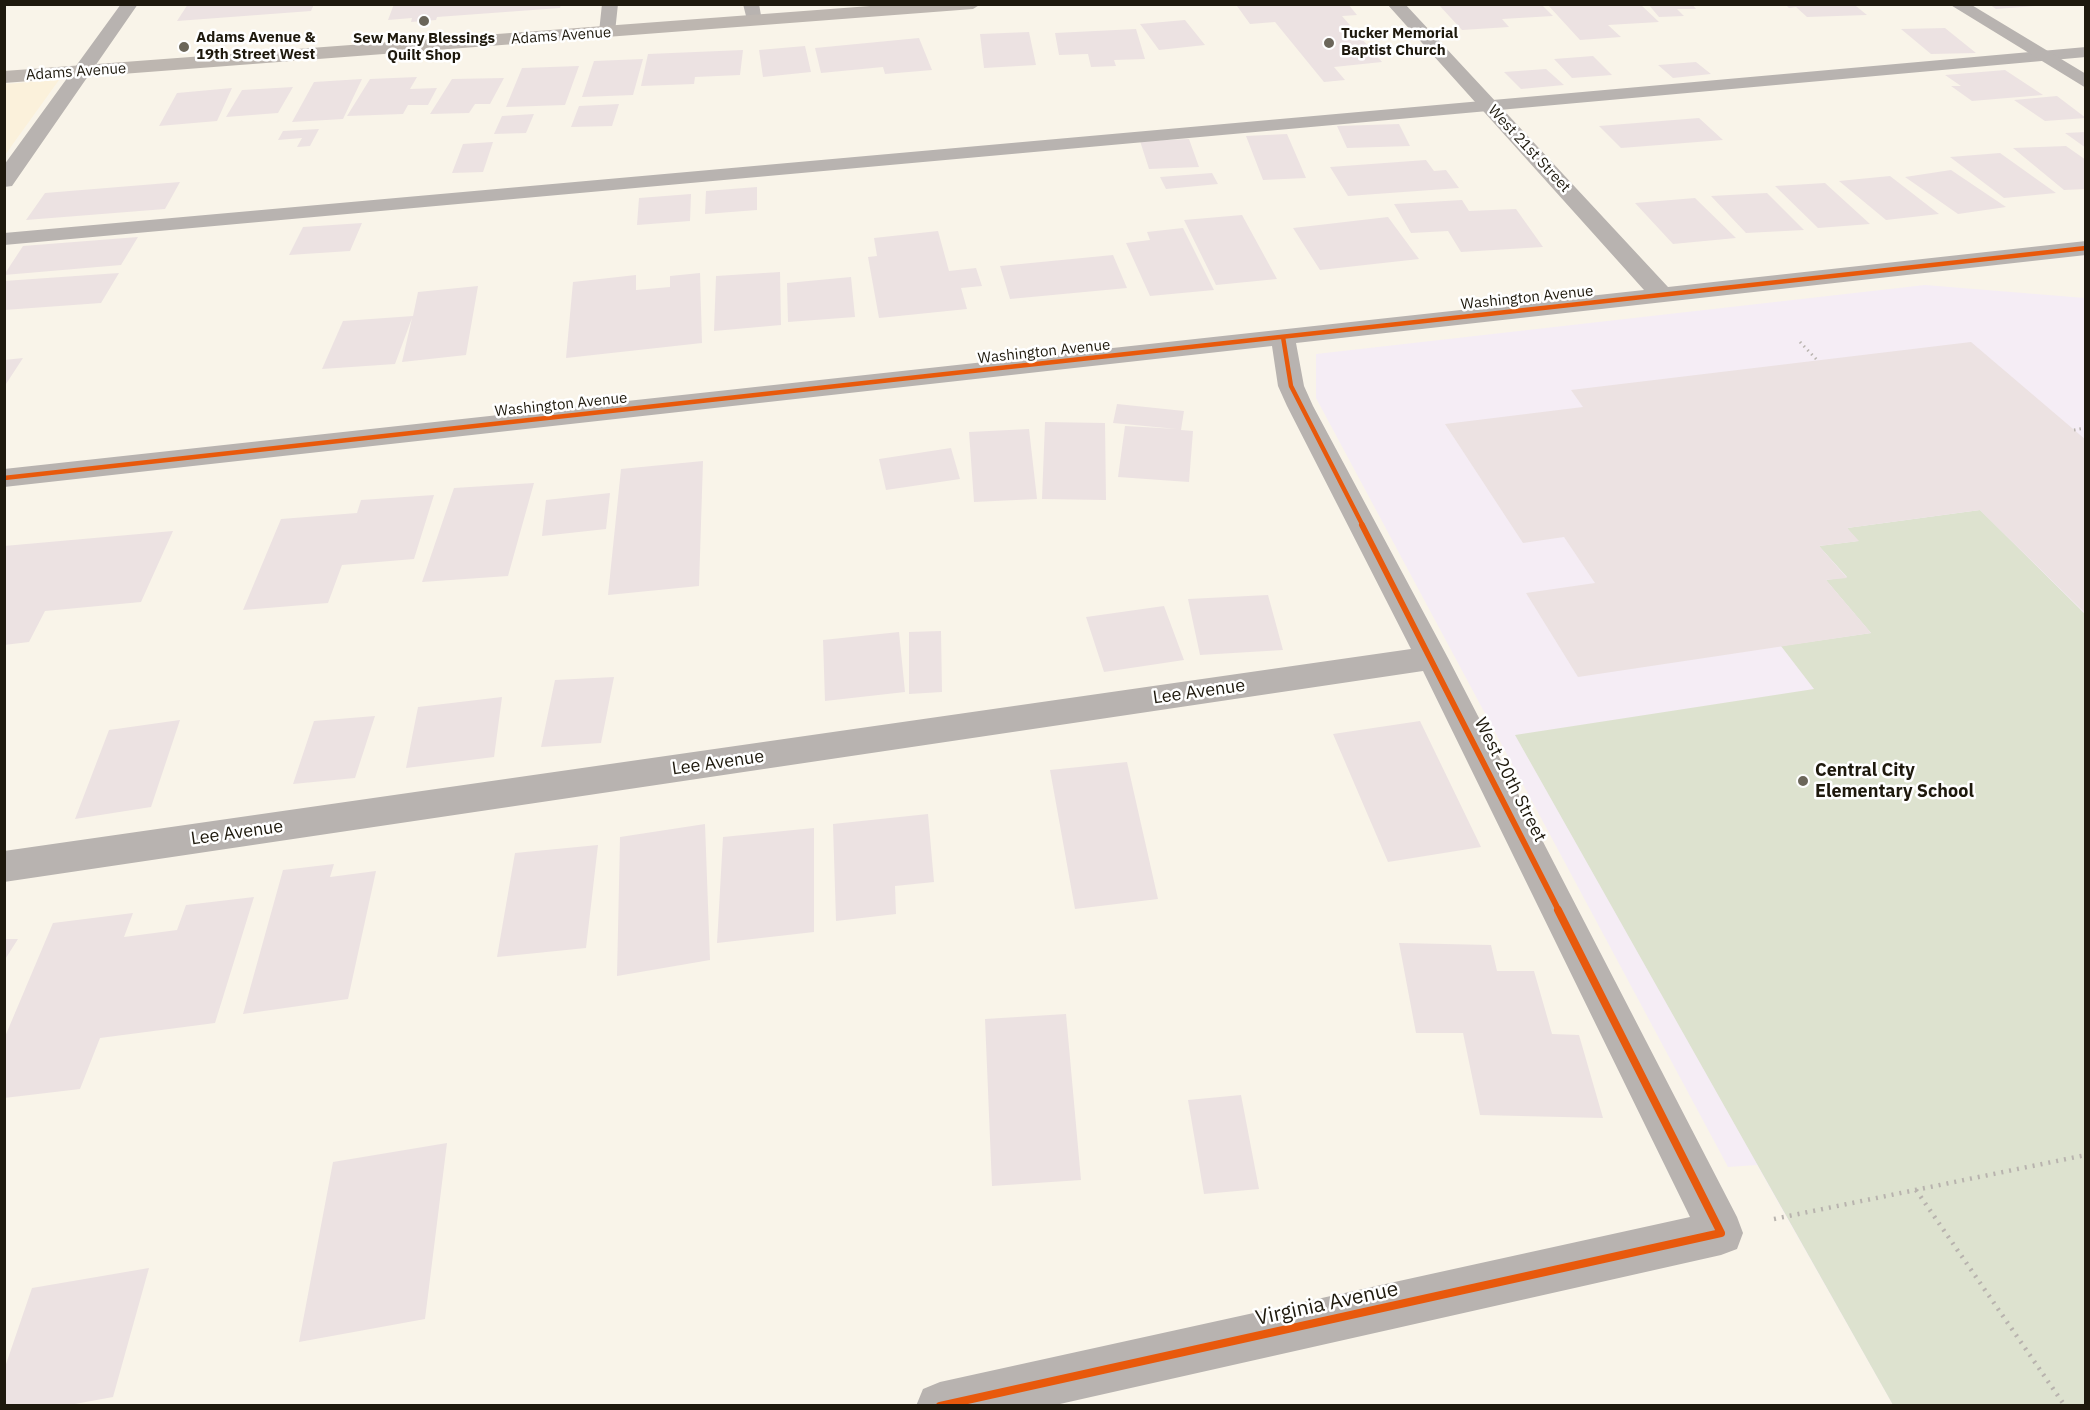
<!DOCTYPE html>
<html>
<head>
<meta charset="utf-8">
<style>
	body { margin:0 }
	#map { position:relative; width:2090px; height:1410px; overflow:hidden; background:#f9f4e9; font-family:"IBM Plex Sans",sans-serif }
	canvas { display:block }
	.frame { position:absolute; inset:0; border:6px solid #1e190d; pointer-events:none }
</style>
</head>
<body>
<div id="map">
<canvas width="2090" height="1410"></canvas>
<div class="frame"></div>
</div>
<script>
const ctx = document.querySelector('canvas').getContext('2d');
ctx.lineJoin = 'round';
function fillPath(path, color) {
  ctx.fillStyle = color;
  ctx.fill(path, 'evenodd');
}
function stroke(path, color, width, dash) {
  ctx.strokeStyle = color;
  ctx.lineWidth = width;
  ctx.lineCap = dash ? 'butt' : 'round';
  ctx.setLineDash(dash || []);
  ctx.stroke(path);
}
function label(font, color, halo, rows, align = 'center') {
  ctx.font = font + ' "IBM Plex Sans",sans-serif';
  ctx.lineWidth = 5;
  ctx.setLineDash([]);
  ctx.textBaseline = 'middle';
  ctx.strokeStyle = halo;
  ctx.fillStyle = color;
  for (const [text, x, y, turn = 0] of rows) {
    ctx.save();
    ctx.translate(x, y);
    ctx.rotate((+turn || 0) * Math.PI / 180);
    ctx.textAlign = isNaN(turn) ? turn : align;
    if (halo) ctx.strokeText(text, 0, 0);
    ctx.fillText(text, 0, 0);
    ctx.restore();
  }
}
fillPath(new Path2D(`
	M 59,80 L 5,155 L 5,84 Z`), '#fbf1db');
fillPath(new Path2D(`
	M 1925,285 L 2085,298 L 2085,1405 L 1893,1405 L 1757,1165 L 1728,1167 L 1316,398 L 1316,354 Z`), '#f5edf5');
fillPath(new Path2D(`
	M 1980,510 L 2085,614 L 2085,1405 L 1893,1405 L 1515,735 L 1814,689 L 1781,646 L 1871,633 L 1826,580 L 1847,577 L 1819,546 L 1858,541 L 1847,528 Z`), '#dde2cf');
fillPath(new Path2D(`
	M 188,4 L 314,4 L 311,11 L 177,21 Z
	M 394,4 L 561,4 L 560,8 L 437,17 L 436,20 L 411,22 L 412,18 L 388,20 Z
	M 1262,4 L 1348,4 L 1357,15 L 1342,16 L 1382,62 L 1334,67 L 1345,80 L 1324,82 L 1275,22 L 1250,24 L 1237,6 Z
	M 1438,4 L 1541,4 L 1553,16 L 1502,19 L 1509,27 L 1462,30 Z
	M 1547,4 L 1640,4 L 1659,22 L 1608,25 L 1621,37 L 1580,40 Z
	M 1648,4 L 1692,4 L 1696,9 L 1677,9 L 1684,16 L 1659,17 Z
	M 1785,4 L 1856,6 L 1867,15 L 1807,17 L 1796,7 L 1789,8 Z
	M 1989,4 L 2035,4 L 2035,6 L 1996,9 Z
	M 1185,20 L 1205,45 L 1159,50 L 1140,24 Z
	M 1945,28 L 1976,53 L 1931,54 L 1901,29 Z
	M 1136,29 L 1145,59 L 1114,60 L 1116,66 L 1091,67 L 1088,54 L 1059,55 L 1055,33 Z
	M 1029,32 L 1036,65 L 984,68 L 980,34 Z
	M 919,38 L 932,70 L 885,74 L 883,67 L 821,73 L 815,48 Z
	M 805,46 L 811,72 L 763,77 L 759,50 Z
	M 743,50 L 740,75 L 695,77 L 694,84 L 641,86 L 648,54 Z
	M 1593,56 L 1612,75 L 1572,78 L 1554,59 Z
	M 643,59 L 633,95 L 582,97 L 594,61 Z
	M 1696,62 L 1711,74 L 1673,78 L 1658,65 Z
	M 579,66 L 565,105 L 506,107 L 522,68 Z
	M 1546,69 L 1564,85 L 1521,89 L 1504,72 Z
	M 2005,70 L 2043,95 L 1972,101 L 1951,86 L 1961,86 L 1945,75 Z
	M 417,77 L 410,89 L 437,88 L 428,105 L 408,105 L 403,114 L 347,116 L 370,79 Z
	M 504,78 L 490,104 L 475,104 L 469,113 L 430,114 L 452,79 Z
	M 362,79 L 343,119 L 292,122 L 314,82 Z
	M 293,87 L 278,113 L 226,117 L 242,90 Z
	M 232,88 L 217,121 L 159,126 L 177,93 Z
	M 2057,96 L 2086,118 L 2045,121 L 2014,100 Z
	M 619,104 L 612,126 L 571,127 L 579,106 Z
	M 534,114 L 526,133 L 494,134 L 502,116 Z
	M 1699,118 L 1723,140 L 1621,148 L 1599,126 Z
	M 1399,124 L 1410,146 L 1347,148 L 1337,126 Z
	M 319,129 L 310,146 L 297,147 L 302,138 L 278,140 L 283,131 Z
	M 2086,132 L 2086,148 L 2065,133 Z
	M 1287,134 L 1306,178 L 1263,180 L 1246,136 Z
	M 1189,139 L 1199,167 L 1149,169 L 1140,141 Z
	M 493,142 L 483,172 L 452,173 L 463,144 Z
	M 2066,146 L 2086,160 L 2086,189 L 2064,190 L 2013,148 Z
	M 2000,153 L 2056,193 L 2004,198 L 1950,157 Z
	M 1426,160 L 1434,171 L 1446,170 L 1459,188 L 1348,196 L 1330,167 Z
	M 1951,170 L 2006,207 L 1958,214 L 1905,177 Z
	M 1212,173 L 1218,184 L 1166,189 L 1160,177 Z
	M 1890,176 L 1939,214 L 1886,220 L 1839,181 Z
	M 180,182 L 165,209 L 26,220 L 45,193 Z
	M 1825,183 L 1870,224 L 1818,228 L 1775,186 Z
	M 757,187 L 757,210 L 705,214 L 706,191 Z
	M 1767,193 L 1804,230 L 1746,233 L 1711,196 Z
	M 691,194 L 690,221 L 637,225 L 639,198 Z
	M 1695,198 L 1736,238 L 1673,244 L 1635,203 Z
	M 1462,200 L 1469,211 L 1516,209 L 1543,247 L 1461,252 L 1448,231 L 1411,233 L 1394,204 Z
	M 1242,215 L 1277,279 L 1216,285 L 1184,220 Z
	M 1388,217 L 1419,259 L 1320,270 L 1293,228 Z
	M 362,223 L 350,251 L 289,255 L 303,227 Z
	M 1183,228 L 1214,290 L 1150,296 L 1126,243 L 1150,240 L 1147,232 Z
	M 938,231 L 949,271 L 976,268 L 982,286 L 961,288 L 967,309 L 879,318 L 868,257 L 877,256 L 874,238 Z
	M 138,237 L 121,265 L 4,275 L 23,246 Z
	M 1113,255 L 1127,288 L 1010,299 L 1000,266 Z
	M 780,272 L 781,325 L 714,331 L 716,276 Z
	M 119,273 L 101,303 L 4,310 L 4,281 Z
	M 700,273 L 702,343 L 566,358 L 573,282 L 636,275 L 636,290 L 670,287 L 670,276 Z
	M 851,277 L 855,317 L 788,322 L 787,283 Z
	M 478,286 L 466,355 L 402,362 L 412,318 L 395,364 L 322,369 L 343,321 L 413,316 L 418,292 Z
	M 1971,342 L 2086,440 L 2086,614 L 1980,510 L 1847,528 L 1859,541 L 1819,546 L 1847,578 L 1826,580 L 1871,633 L 1578,677 L 1526,593 L 1595,583 L 1564,537 L 1523,543 L 1445,424 L 1583,407 L 1571,390 Z
	M 23,358 L 4,387 L 4,360 Z
	M 1117,404 L 1184,411 L 1181,430 L 1193,431 L 1189,482 L 1118,477 L 1125,426 L 1177,429 L 1113,423 Z
	M 1045,422 L 1105,423 L 1106,500 L 1042,499 Z
	M 1029,429 L 1037,499 L 974,502 L 969,432 Z
	M 951,448 L 960,479 L 886,490 L 879,459 Z
	M 703,461 L 699,586 L 608,595 L 621,469 Z
	M 534,483 L 508,576 L 422,582 L 454,488 Z
	M 610,493 L 606,529 L 542,536 L 546,500 Z
	M 434,495 L 414,559 L 342,565 L 328,603 L 243,610 L 281,519 L 357,513 L 361,500 Z
	M 173,531 L 141,602 L 45,611 L 29,642 L 4,645 L 4,546 Z
	M 1268,595 L 1283,650 L 1200,655 L 1188,599 Z
	M 1164,606 L 1184,660 L 1104,672 L 1086,617 Z
	M 941,631 L 942,692 L 909,694 L 909,632 Z
	M 899,632 L 905,692 L 825,701 L 823,640 Z
	M 614,677 L 601,743 L 541,747 L 555,680 Z
	M 502,697 L 494,757 L 406,768 L 418,707 Z
	M 375,716 L 355,778 L 293,784 L 314,721 Z
	M 180,720 L 151,807 L 75,819 L 109,730 Z
	M 1420,721 L 1481,847 L 1388,862 L 1333,734 Z
	M 1127,762 L 1158,899 L 1075,909 L 1050,770 Z
	M 928,814 L 934,882 L 895,886 L 896,914 L 836,921 L 833,824 Z
	M 705,824 L 710,960 L 617,976 L 620,837 Z
	M 814,828 L 814,932 L 717,943 L 723,837 Z
	M 598,845 L 586,948 L 497,957 L 515,853 Z
	M 334,864 L 330,877 L 376,871 L 348,999 L 243,1014 L 283,870 Z
	M 254,897 L 215,1023 L 100,1038 L 80,1089 L 4,1098 L 4,1039 L 53,923 L 133,913 L 124,937 L 177,930 L 186,905 Z
	M 4,939 L 18,939 L 4,961 Z
	M 1399,943 L 1491,945 L 1497,971 L 1534,971 L 1552,1034 L 1579,1035 L 1603,1118 L 1480,1115 L 1463,1033 L 1416,1033 Z
	M 1066,1014 L 1081,1180 L 992,1186 L 985,1019 Z
	M 1241,1095 L 1259,1189 L 1204,1194 L 1188,1100 Z
	M 447,1143 L 425,1319 L 299,1342 L 333,1162 Z
	M 149,1268 L 113,1397 L 64,1406 L 4,1406 L 4,1370 L 32,1288 Z`), '#ece2e2');
stroke(new Path2D(`
	M 1800,342 L 1818,361
	M 2074,430 L 2086,428`), '#b8b3ae', 3, [1.5, 4]);
stroke(new Path2D(`
	M 1916,1190 L 2065,1406
	M 1774,1219 L 2086,1155`), '#b8b3ae', 4.5, [2, 6]);
fillPath(new Path2D(`
	M 602,4 L 618,4 L 615,32 L 607,37 L 599,32 Z
	M 743,4 L 759,4 L 762,21 L 760,24 L 748,24 Z
	M 2086,47 L 2086,57 L 4,245 L 4,233 Z`), '#b8b3b0');
fillPath(new Path2D(`
	M 121,4 L 138,4 L 12,186 L 4,187 L 4,165 Z
	M 1387,4 L 1405,4 L 1668,287 L 2086,241 L 2086,255 L 1296,343 L 1304,386 L 1313,406 L 1448,658 L 1737,1217 L 1743,1233 L 1737,1249 L 1721,1255 L 1051,1406 L 916,1406 L 923,1389 L 940,1382 L 1690,1217 L 1423,671 L 4,882 L 4,851 L 1411,649 L 1287,406 L 1278,386 L 1272,346 L 4,487 L 4,469 L 1644,290 Z
	M 1949,4 L 1970,4 L 2086,74 L 2086,88 Z`), '#b8b3b0');
fillPath(new Path2D(`
	M 897,4 L 981,4 L 973,9 L 4,83 L 4,71 Z`), '#bdb6b0');
stroke(new Path2D(`
	M 1283,337 L 1291,386 L 1363,526
	M 4,478 L 2086,248`), '#e8590c', 4.5);
stroke(new Path2D(`
	M 1362,525 L 1559,911`), '#e8590c', 6);
stroke(new Path2D(`
	M 940,1406 L 1721,1233 L 1558,910`), '#e8590c', 8);
for (const [x, y, r, color] of [
	[424,21,6,"#6b665a"],
	[1329,43,6,"#6b665a"],
	[184,47,6,"#6b665a"],
	[1803,781,6,"#6b665a"]
]) {
  const dot = new Path2D();
  dot.arc(x, y, r, 0, 2 * Math.PI);
  ctx.fillStyle = color;
  ctx.fill(dot);
  stroke(dot, '#fff', 2);
}
label('bold 15px', '#1e190d', '#fff', [
	["Tucker Memorial",1341,34],
	["Baptist Church",1341,51],
	["Adams Avenue &",196,38],
	["19th Street West",196,55],
	["Sew Many Blessings",424,39,"center"],
	["Quilt Shop",424,56,"center"]
], 'left');
label('15px', '#1e190d', '#fff', [
	["Adams Avenue",561,36,-4],
	["Adams Avenue",76,72,-4],
	["West 21st Street",1529,149,47],
	["Washington Avenue",1527,298,-6],
	["Washington Avenue",1044,352,-6],
	["Washington Avenue",561,405,-6]
]);
label('18px', '#1e190d', '#fff', [
	["Lee Avenue",1199,692,-8],
	["Lee Avenue",718,763,-8],
	["West 20th Street",1510,780,63],
	["Lee Avenue",237,833,-8]
]);
label('bold 18px', '#1e190d', '#fff', [
	["Central City",1815,771],
	["Elementary School",1815,792]
], 'left');
label('21px', '#1e190d', '#fff', [
	["Virginia Avenue",1327,1304,-12]
]);
</script>
</body>
</html>
